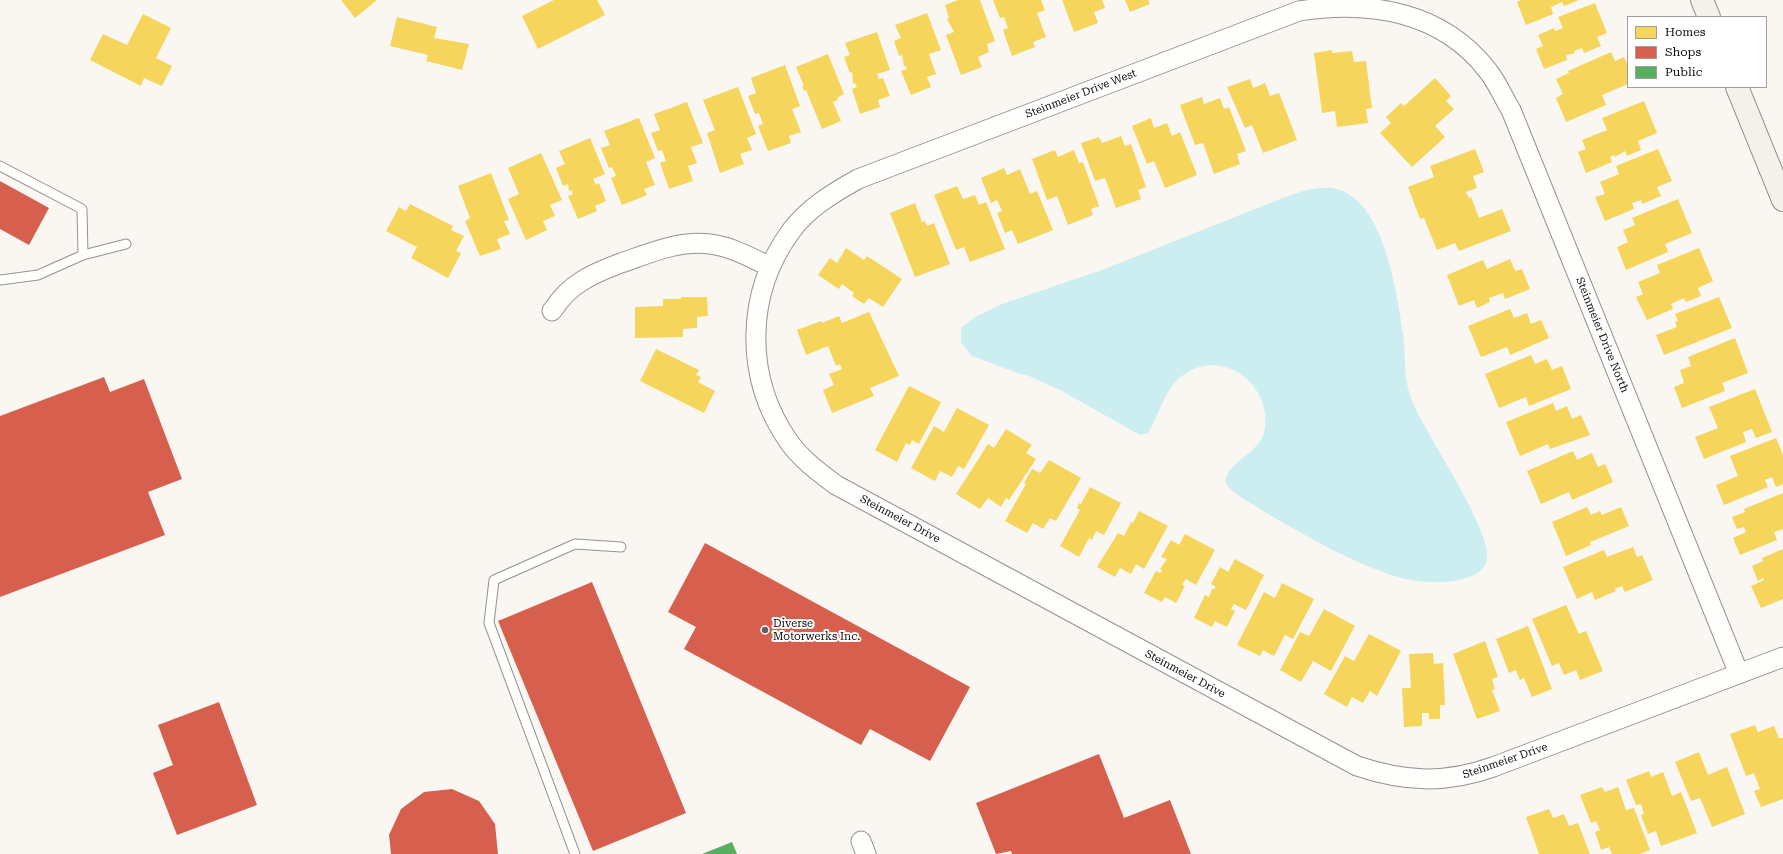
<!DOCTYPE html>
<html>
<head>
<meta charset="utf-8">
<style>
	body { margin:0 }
	#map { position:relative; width:1783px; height:854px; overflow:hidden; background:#faf7f3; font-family:"Roboto Serif",serif }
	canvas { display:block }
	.legend { position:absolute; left:1627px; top:16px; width:140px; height:72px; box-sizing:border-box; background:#fff; border:1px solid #9f9f9f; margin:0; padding:5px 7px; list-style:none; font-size:12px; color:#0e0e0e }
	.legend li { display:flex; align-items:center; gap:8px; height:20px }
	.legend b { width:20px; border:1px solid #9f9f9f }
</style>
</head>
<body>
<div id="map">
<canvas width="1783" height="854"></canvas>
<ul class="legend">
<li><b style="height:11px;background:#f6d55c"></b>Homes</li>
<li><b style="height:11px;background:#d6604d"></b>Shops</li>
<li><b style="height:11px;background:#5aae61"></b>Public</li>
</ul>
</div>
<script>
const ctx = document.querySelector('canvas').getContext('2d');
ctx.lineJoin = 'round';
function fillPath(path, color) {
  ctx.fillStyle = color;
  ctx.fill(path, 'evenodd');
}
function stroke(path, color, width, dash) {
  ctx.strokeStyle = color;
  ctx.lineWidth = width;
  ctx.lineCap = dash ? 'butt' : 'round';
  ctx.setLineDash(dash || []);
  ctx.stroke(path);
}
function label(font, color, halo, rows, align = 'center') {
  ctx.font = font + ' "Roboto Serif",serif';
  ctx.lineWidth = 4;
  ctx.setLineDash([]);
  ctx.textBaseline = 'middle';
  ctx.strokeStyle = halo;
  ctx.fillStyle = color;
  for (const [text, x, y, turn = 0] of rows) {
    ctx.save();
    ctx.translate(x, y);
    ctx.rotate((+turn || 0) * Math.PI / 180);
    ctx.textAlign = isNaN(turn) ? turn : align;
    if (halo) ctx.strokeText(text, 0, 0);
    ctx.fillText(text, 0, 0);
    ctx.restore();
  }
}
fillPath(new Path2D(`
	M 1319,188 C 1325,188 1331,187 1337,189 C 1384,201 1397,293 1403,334 C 1406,355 1403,377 1411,398 C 1424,433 1493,530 1487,560 C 1484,572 1473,576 1462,579 C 1442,585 1411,582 1391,575 C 1347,560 1305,536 1265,512 C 1253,504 1240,498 1229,488 L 1225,482 C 1228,459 1261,455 1265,428 C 1271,384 1223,348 1185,374 C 1165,386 1160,414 1148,433 L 1140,435 L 1060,390 L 1029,376 L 1017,373 L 972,356 L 961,343 L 961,328 L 975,317 L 1002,304 L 1102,270 L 1280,199 L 1306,190 Z`), '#cceef1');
fillPath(new Path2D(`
	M 341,0 L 377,0 L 355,18 Z
	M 554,0 L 597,0 L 605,15 L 538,49 L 522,16 Z
	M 958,0 L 980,0 L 995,41 L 987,44 L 989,52 L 978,57 L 982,67 L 961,75 L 946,35 L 954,32 L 947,19 L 949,18 L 945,5 Z
	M 993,0 L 1041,0 L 1045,10 L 1037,13 L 1046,37 L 1033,42 L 1035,47 L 1012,56 L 1003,30 L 1008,28 L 1004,17 L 1000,18 Z
	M 1062,0 L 1102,0 L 1105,8 L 1094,12 L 1098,23 L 1074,32 Z
	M 1125,0 L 1148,0 L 1150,4 L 1130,12 Z
	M 1521,0 L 1579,0 L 1564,6 L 1562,2 L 1551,7 L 1553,14 L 1526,25 L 1517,2 Z
	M 1595,3 L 1607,33 L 1597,37 L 1601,46 L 1584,53 L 1582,48 L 1574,51 L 1575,53 L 1566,55 L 1567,60 L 1544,69 L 1536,49 L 1543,46 L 1538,35 L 1554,28 L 1555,31 L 1563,28 L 1558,17 Z
	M 927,13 L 941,50 L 929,54 L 936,74 L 927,77 L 931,87 L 911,95 L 901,71 L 907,69 L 906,66 L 904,66 L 902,55 L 899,56 L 894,41 L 901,38 L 895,25 Z
	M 143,14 L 171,28 L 156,58 L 172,66 L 162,86 L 144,78 L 141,86 L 90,60 L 103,34 L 127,45 Z
	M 397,17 L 437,27 L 434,38 L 469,44 L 462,70 L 426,61 L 428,55 L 390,46 Z
	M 877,32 L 890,70 L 877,74 L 879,79 L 883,78 L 890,96 L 878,100 L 880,107 L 860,114 L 852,89 L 857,87 L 855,83 L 853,84 L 852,72 L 850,73 L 844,57 L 850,55 L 845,43 Z
	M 1332,50 L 1332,53 L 1352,51 L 1354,62 L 1366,61 L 1372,108 L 1366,109 L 1368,123 L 1337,127 L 1335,111 L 1322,113 L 1314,53 Z
	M 1611,52 L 1615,61 L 1624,57 L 1628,66 L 1628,84 L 1602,95 L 1606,105 L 1566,122 L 1556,98 L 1563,94 L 1556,79 L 1569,73 L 1568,71 Z
	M 828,54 L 844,94 L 837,98 L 838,100 L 833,102 L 841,121 L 822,129 L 806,90 L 804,91 L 802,86 L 804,86 L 796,67 Z
	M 785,65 L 800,106 L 792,109 L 801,132 L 789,136 L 791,143 L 768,151 L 758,126 L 763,124 L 759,113 L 755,114 L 748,96 L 756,93 L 751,78 Z
	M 1435,78 L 1451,96 L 1446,101 L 1454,109 L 1435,126 L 1445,137 L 1412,167 L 1380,133 L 1391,123 L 1386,117 L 1401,103 L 1404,106 Z
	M 1250,79 L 1253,88 L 1265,83 L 1270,96 L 1279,93 L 1297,140 L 1263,153 L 1252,125 L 1245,128 L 1227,87 Z
	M 738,87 L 756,134 L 747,138 L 752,150 L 740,154 L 744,164 L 720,173 L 707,133 L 715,130 L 703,100 Z
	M 1202,97 L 1204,104 L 1220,98 L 1224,109 L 1229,107 L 1246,151 L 1237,154 L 1240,164 L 1214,174 L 1203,143 L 1195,145 L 1180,105 Z
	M 1644,101 L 1657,133 L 1638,141 L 1641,150 L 1627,156 L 1625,151 L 1615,157 L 1614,155 L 1610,157 L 1612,162 L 1586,173 L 1578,152 L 1586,149 L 1582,140 L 1607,130 L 1602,118 Z
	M 687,102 L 703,143 L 691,147 L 697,163 L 688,166 L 693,181 L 669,189 L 660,163 L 666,161 L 662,150 L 658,151 L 651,133 L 660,130 L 654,114 Z
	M 639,118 L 655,158 L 646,162 L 655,185 L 644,189 L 647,195 L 622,205 L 611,178 L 616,176 L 612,167 L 609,168 L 601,148 L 610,145 L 604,131 Z
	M 1151,118 L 1154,128 L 1167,123 L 1172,136 L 1180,132 L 1197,175 L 1165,188 L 1154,161 L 1147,164 L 1132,126 Z
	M 1121,136 L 1125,146 L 1131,144 L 1146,187 L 1138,190 L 1141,199 L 1116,208 L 1105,178 L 1095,181 L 1081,143 L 1099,137 L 1102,143 Z
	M 590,138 L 605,174 L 593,179 L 596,185 L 599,183 L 606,201 L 595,206 L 597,211 L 578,219 L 568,196 L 573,194 L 571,190 L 569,191 L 568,184 L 563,186 L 556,168 L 565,164 L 559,151 Z
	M 1475,149 L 1484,172 L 1473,176 L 1477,188 L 1466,192 L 1469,198 L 1471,197 L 1479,218 L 1502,209 L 1511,231 L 1459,251 L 1455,243 L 1437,250 L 1424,218 L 1420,219 L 1408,187 L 1434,177 L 1430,166 Z
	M 1658,149 L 1672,181 L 1657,187 L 1661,196 L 1642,204 L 1641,200 L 1632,203 L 1634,209 L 1605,221 L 1595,197 L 1605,194 L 1600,182 L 1619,174 L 1616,166 Z
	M 1055,150 L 1058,157 L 1074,150 L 1079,163 L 1083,162 L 1099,206 L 1091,209 L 1093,215 L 1068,225 L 1057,196 L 1047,200 L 1032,159 Z
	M 541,153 L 562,200 L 550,205 L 555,216 L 543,221 L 547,230 L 526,240 L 508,199 L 519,194 L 508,168 Z
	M 1004,168 L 1007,175 L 1020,169 L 1030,194 L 1037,191 L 1053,230 L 1018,244 L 1012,230 L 1005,233 L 997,213 L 1002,211 L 997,200 L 991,203 L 981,178 Z
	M 491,173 L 509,220 L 504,221 L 510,234 L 497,239 L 501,249 L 480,256 L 465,221 L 470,218 L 458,186 Z
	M 957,186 L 963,199 L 975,195 L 979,205 L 986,202 L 1005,249 L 970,262 L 964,247 L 956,250 L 934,195 Z
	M 1678,199 L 1692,233 L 1665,244 L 1668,252 L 1626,270 L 1617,247 L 1628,242 L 1623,230 L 1635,225 L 1632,218 Z
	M 915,203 L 922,222 L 925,221 L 927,226 L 934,223 L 950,264 L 915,277 L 890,213 Z
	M 410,204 L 453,226 L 451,230 L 464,236 L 456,251 L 461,253 L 448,278 L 411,258 L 417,247 L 386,231 L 399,207 L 406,211 Z
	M 846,248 L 864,260 L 867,256 L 902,279 L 883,307 L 869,298 L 864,304 L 852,296 L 854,293 L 842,284 L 839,289 L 818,275 L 830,258 L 837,263 Z
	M 1699,248 L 1713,281 L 1698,288 L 1701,296 L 1686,302 L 1684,298 L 1671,304 L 1673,309 L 1647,320 L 1636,297 L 1643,294 L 1638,282 L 1660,273 L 1657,265 Z
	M 1510,259 L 1515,271 L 1522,269 L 1530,289 L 1505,299 L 1503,293 L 1489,298 L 1490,302 L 1477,308 L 1474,300 L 1459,306 L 1447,275 L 1483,260 L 1487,269 Z
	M 681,297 L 707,297 L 708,316 L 697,317 L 697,328 L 683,329 L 683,337 L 635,338 L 635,307 L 663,306 L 663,299 L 681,299 Z
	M 1719,297 L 1732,328 L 1664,355 L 1656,335 L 1677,327 L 1675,322 L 1678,321 L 1675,314 Z
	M 1510,309 L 1514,318 L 1527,313 L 1531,324 L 1541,320 L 1549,338 L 1510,355 L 1507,347 L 1481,357 L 1468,326 Z
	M 869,312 L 899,376 L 870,388 L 874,396 L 832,413 L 823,390 L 834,385 L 829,374 L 842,369 L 840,364 L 836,366 L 828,346 L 806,355 L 797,330 L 821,321 L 822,323 L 839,316 L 842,323 Z
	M 1735,338 L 1748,373 L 1722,383 L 1725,391 L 1682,408 L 1674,387 L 1684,383 L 1680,370 L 1691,366 L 1688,357 Z
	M 656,349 L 699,370 L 696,375 L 701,377 L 698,382 L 715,391 L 704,413 L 640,381 Z
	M 1531,355 L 1535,364 L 1547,359 L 1552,370 L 1562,366 L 1571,389 L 1529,406 L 1526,397 L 1499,408 L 1485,374 Z
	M 909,386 L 941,402 L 919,444 L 912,440 L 910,445 L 906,443 L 897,462 L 875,450 Z
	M 1755,389 L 1772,432 L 1756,438 L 1752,429 L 1743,432 L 1746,442 L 1704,459 L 1695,437 L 1718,428 L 1709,407 Z
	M 1553,403 L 1556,411 L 1567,406 L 1572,419 L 1581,415 L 1590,435 L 1550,449 L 1548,444 L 1520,456 L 1506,422 Z
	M 957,408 L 989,425 L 964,469 L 958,466 L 952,477 L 940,471 L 935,481 L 911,468 L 934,426 L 944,432 Z
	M 1006,429 L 1032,445 L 1026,453 L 1036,459 L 1009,500 L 1006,498 L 1001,507 L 988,498 L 980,509 L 956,494 L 988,444 L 994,448 Z
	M 1776,438 L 1783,455 L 1783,484 L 1776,487 L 1772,477 L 1765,480 L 1768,487 L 1724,505 L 1716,485 L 1738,476 L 1730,456 Z
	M 1573,451 L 1577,460 L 1592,453 L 1598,467 L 1605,464 L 1613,482 L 1572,500 L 1569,492 L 1541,504 L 1527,471 Z
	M 1049,460 L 1081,478 L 1056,521 L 1050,518 L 1043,529 L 1033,523 L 1027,533 L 1005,521 L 1026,484 L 1024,483 L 1032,469 L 1040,473 Z
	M 1090,487 L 1121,503 L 1104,535 L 1096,531 L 1092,540 L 1089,538 L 1079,557 L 1060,546 L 1080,510 L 1077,508 L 1079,503 L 1081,504 Z
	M 1783,493 L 1783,529 L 1774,532 L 1777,540 L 1740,555 L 1733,538 L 1746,532 L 1744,527 L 1737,529 L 1732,517 L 1745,512 L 1744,509 Z
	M 1587,507 L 1591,515 L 1600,511 L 1602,515 L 1621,507 L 1629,526 L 1590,542 L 1591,545 L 1566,556 L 1552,522 Z
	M 1139,511 L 1168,526 L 1144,569 L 1136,564 L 1131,574 L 1120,568 L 1115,577 L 1097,567 L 1118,533 L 1124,536 L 1131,522 L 1133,523 Z
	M 1185,534 L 1215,550 L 1196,585 L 1186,579 L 1182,585 L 1185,586 L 1176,603 L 1165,597 L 1162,602 L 1144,593 L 1156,571 L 1160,573 L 1162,570 L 1160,569 L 1167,559 L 1161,557 L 1171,540 L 1179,545 Z
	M 1633,547 L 1637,557 L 1642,555 L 1653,580 L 1625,592 L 1622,586 L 1615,589 L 1616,591 L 1595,600 L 1592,592 L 1577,599 L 1563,567 L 1604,550 L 1607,557 Z
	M 1783,549 L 1783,599 L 1761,608 L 1751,586 L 1764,580 L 1763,578 L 1758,581 L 1752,566 L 1763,561 L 1762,558 Z
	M 1235,559 L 1264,575 L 1246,610 L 1234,604 L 1231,609 L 1235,611 L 1227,627 L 1215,621 L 1212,627 L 1194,618 L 1205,595 L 1209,597 L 1212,589 L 1214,589 L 1216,587 L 1211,584 L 1220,567 L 1228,572 Z
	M 1282,583 L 1314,599 L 1293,639 L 1285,635 L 1274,656 L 1263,650 L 1260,656 L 1237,645 L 1264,592 L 1275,598 Z
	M 1566,605 L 1579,634 L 1586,631 L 1603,671 L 1580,680 L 1576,670 L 1564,675 L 1559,663 L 1552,666 L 1532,619 Z
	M 1324,609 L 1355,626 L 1331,671 L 1313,661 L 1301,682 L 1280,670 L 1300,632 L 1309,636 Z
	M 1528,626 L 1552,689 L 1532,697 L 1524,678 L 1520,680 L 1516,670 L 1509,673 L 1496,639 Z
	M 1369,634 L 1401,651 L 1377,696 L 1370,691 L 1363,703 L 1352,697 L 1347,707 L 1324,694 L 1345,656 L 1354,661 Z
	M 1485,641 L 1498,677 L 1492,679 L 1495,689 L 1492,690 L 1500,711 L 1477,719 L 1453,654 Z
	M 1433,653 L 1434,664 L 1443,663 L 1445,705 L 1440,705 L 1440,719 L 1429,719 L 1429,713 L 1422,713 L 1422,726 L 1404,727 L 1402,688 L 1411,688 L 1409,654 Z
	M 1755,725 L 1758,732 L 1774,726 L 1779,738 L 1783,738 L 1783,799 L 1761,807 L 1754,791 L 1760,789 L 1754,773 L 1746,776 L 1730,734 Z
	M 1699,752 L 1708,775 L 1727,767 L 1745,814 L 1712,827 L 1700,798 L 1691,801 L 1675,762 Z
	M 1649,771 L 1651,777 L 1663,772 L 1672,796 L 1681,792 L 1697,833 L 1661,846 L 1656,831 L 1648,834 L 1641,815 L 1644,814 L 1641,804 L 1636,805 L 1626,780 Z
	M 1602,787 L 1605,792 L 1618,787 L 1626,810 L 1634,808 L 1650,850 L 1640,854 L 1612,854 L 1609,847 L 1601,850 L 1595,832 L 1600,830 L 1596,821 L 1591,823 L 1580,795 Z
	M 1549,809 L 1553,818 L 1564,814 L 1569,826 L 1578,823 L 1590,854 L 1539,854 L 1526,817 Z`), '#f6d55c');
fillPath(new Path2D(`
	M 0,181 L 49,208 L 29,245 L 0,229 Z
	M 104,377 L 110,392 L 144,379 L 182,479 L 148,492 L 165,535 L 0,597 L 0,416 Z
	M 705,543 L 970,687 L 930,761 L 870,729 L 861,745 L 684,649 L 696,627 L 668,612 Z
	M 592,582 L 686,813 L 593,851 L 498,621 Z
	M 219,702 L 257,805 L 177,835 L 153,773 L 173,765 L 158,725 Z
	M 1099,754 L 1124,818 L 1170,800 L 1191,854 L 1012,854 L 1011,851 L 996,854 L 976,803 Z
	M 452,789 L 479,801 L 495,824 L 498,854 L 391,854 L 389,835 L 401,809 L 424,792 Z`), '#d6604d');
fillPath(new Path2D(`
	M 732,842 L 737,854 L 702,854 Z`), '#5aae61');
const lane = new Path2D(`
	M 0,166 L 82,209 L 83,255
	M 0,280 L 38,275 L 83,255 L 126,244
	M 575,854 L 489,623 L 494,580 L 575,544 L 621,547`);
const street = new Path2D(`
	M 552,311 C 560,299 570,288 582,281 C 594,273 608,268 621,263 C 650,253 679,240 710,244 C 732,247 750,257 770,267
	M 1739,674 L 1511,110 C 1503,97 1497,82 1488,71 C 1442,11 1369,0 1299,11 L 858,179 C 833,193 808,208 791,231 C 745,294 744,378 789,442 C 801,459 819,472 836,485 L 1357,766 C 1405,782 1445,784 1493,767 L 1783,657
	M 861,841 L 866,854`);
const secondary = new Path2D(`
	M 1702,0 L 1709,17
	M 1737,87 L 1783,200`);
stroke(lane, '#949391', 11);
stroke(street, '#949391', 21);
stroke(secondary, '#8b8a88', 24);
stroke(lane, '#fefefd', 9);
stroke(street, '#fefefd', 19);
stroke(secondary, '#f4f0ea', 22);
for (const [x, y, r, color] of [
	[765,630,4,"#61605e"]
]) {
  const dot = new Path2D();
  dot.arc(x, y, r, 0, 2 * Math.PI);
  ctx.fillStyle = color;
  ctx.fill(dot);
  stroke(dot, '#fff', 1.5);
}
label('11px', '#0e0e0e', '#fff', [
	["Steinmeier Drive West",1081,94,-21],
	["Steinmeier Drive North",1602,335,68],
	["Steinmeier Drive",900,519,28],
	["Steinmeier Drive",1185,674,28],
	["Steinmeier Drive",1505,761,-19]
]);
label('11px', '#0e0e0e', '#fff', [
	["Diverse",773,624],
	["Motorwerks Inc.",773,637]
], 'left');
</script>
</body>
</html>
